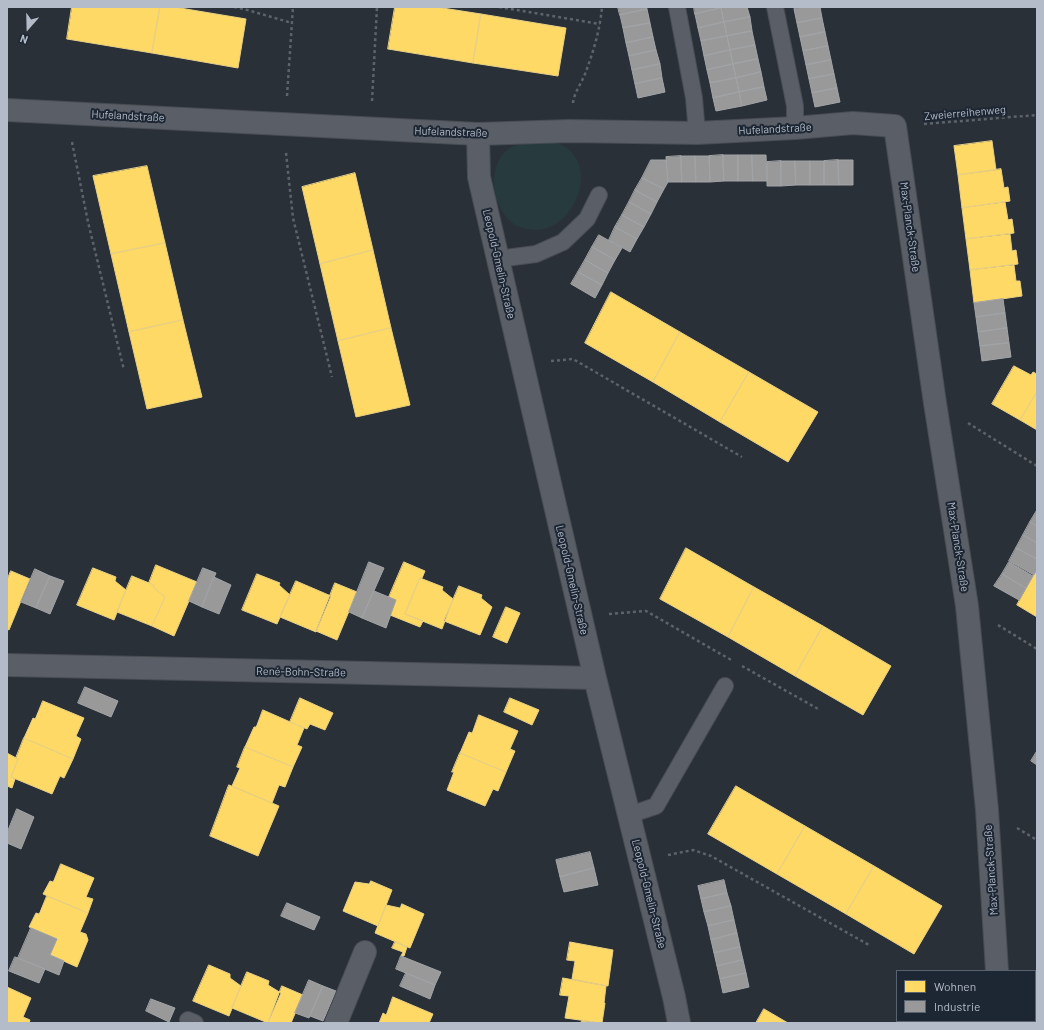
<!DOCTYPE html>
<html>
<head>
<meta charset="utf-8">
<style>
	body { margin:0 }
	#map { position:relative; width:1044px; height:1030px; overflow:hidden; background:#2a3038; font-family:Barlow,sans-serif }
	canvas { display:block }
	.frame { position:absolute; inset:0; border:8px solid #b4bcc9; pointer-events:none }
	.legend { position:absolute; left:896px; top:970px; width:140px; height:52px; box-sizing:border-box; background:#1d2633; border:1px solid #59626f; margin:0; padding:5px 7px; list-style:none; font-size:12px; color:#b4bcc9 }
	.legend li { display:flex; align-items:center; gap:8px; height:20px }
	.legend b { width:20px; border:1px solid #59626f }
	.north { position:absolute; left:8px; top:8px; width:40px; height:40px; -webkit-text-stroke:3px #1d2633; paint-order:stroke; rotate:200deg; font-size:11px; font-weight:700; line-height:16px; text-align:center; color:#b4bcc9 }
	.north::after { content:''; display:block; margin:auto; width:14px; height:18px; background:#b4bcc9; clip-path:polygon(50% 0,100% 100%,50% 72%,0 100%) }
</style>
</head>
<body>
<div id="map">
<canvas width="1044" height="1030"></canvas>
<div class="frame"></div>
<ul class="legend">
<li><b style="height:11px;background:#ffd966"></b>Wohnen</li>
<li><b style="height:11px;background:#999"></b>Industrie</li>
</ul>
<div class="north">N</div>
</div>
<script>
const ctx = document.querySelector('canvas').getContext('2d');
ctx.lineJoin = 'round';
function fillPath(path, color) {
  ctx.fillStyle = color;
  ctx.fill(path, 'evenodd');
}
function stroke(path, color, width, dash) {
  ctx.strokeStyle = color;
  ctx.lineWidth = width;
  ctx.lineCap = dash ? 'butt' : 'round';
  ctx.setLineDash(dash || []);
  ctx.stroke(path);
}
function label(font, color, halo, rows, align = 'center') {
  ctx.font = font + ' Barlow,sans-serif';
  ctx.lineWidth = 4;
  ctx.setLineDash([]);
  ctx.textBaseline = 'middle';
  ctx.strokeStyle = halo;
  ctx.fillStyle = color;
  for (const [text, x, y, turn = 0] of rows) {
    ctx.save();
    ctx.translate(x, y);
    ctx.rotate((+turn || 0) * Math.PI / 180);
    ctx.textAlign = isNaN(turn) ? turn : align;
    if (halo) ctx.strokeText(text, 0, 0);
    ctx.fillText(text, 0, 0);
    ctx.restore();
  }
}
fillPath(new Path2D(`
	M 557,143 C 608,162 569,247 521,227 C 517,226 512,223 508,219 C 490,200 487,158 514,146 C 521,142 547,143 557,143 Z`), '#273a3e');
const homes = new Path2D(`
	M 72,7 L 160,7 L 152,53 L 67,39 Z
	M 160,7 L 174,7 L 246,19 L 238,68 L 152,53 Z
	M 395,7 L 436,7 L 481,14 L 473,63 L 388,49 Z
	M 481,14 L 566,28 L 558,76 L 473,63 Z
	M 992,141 L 996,170 L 958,175 L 954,146 Z
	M 147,166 L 165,243 L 111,254 L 93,176 Z
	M 1001,169 L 1004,188 L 1008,187 L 1010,201 L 962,208 L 958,175 Z
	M 355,173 L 373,250 L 320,264 L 302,187 Z
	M 1005,202 L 1008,220 L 1012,219 L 1014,233 L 966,239 L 962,208 Z
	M 1010,234 L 1012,251 L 1016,250 L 1018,264 L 970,270 L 966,239 Z
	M 165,243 L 183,320 L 129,332 L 111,254 Z
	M 373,250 L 391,328 L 338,341 L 320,264 Z
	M 1014,265 L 1016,281 L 1020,281 L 1022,296 L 974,303 L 970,270 Z
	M 611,292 L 680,332 L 653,382 L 585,343 Z
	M 183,320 L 202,397 L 147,409 L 129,332 Z
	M 391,328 L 410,405 L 356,417 L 338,341 Z
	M 680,332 L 749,372 L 720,422 L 653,382 Z
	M 1014,366 L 1031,375 L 1033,372 L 1037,374 L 1037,392 L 1020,420 L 992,404 Z
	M 749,372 L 818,412 L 788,462 L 720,422 Z
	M 1037,392 L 1037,430 L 1020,420 Z
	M 686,548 L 754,587 L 728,637 L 660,599 Z
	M 404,562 L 425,571 L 422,578 L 420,578 L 405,614 L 423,621 L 420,627 L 390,615 L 396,600 L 389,597 Z
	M 156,565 L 197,582 L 174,636 L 152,626 L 165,597 L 153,587 L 154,585 L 149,583 Z
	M 93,568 L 116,577 L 115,581 L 126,590 L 114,620 L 77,605 Z
	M 1037,569 L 1037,617 L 1017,605 Z
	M 11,571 L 30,579 L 9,630 L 7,629 L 7,580 Z
	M 257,574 L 280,583 L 279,585 L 290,595 L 277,624 L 242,610 Z
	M 132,576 L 154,585 L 153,587 L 165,597 L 152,626 L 117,612 Z
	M 420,578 L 443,587 L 442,590 L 453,599 L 442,629 L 405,614 Z
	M 296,581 L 331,596 L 316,632 L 280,617 Z
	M 335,583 L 357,592 L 337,640 L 316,631 Z
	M 459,586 L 482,595 L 481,598 L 492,607 L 480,635 L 444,621 Z
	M 754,587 L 823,626 L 795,676 L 728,637 Z
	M 506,607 L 520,613 L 507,643 L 493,637 Z
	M 823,626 L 891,666 L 863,715 L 795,676 Z
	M 300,698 L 333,713 L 325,730 L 310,724 L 307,729 L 290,722 Z
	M 510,698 L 539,710 L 532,725 L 504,712 Z
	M 43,701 L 84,718 L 76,736 L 81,739 L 73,759 L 24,738 L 33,718 L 35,719 Z
	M 263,710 L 304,728 L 297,745 L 302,747 L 293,767 L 245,747 L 254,727 L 256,727 Z
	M 479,715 L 518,731 L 510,749 L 515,751 L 506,772 L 460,753 L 469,732 L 472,733 Z
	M 24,738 L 73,759 L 64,778 L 60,776 L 52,794 L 11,777 L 18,759 L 16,758 Z
	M 245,747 L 293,767 L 285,787 L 279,785 L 272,803 L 232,786 L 240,768 L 237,767 Z
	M 7,753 L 18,759 L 11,777 L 15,779 L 12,788 L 7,786 Z
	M 460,753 L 506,772 L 498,791 L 493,789 L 485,806 L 447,790 L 454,772 L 452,772 Z
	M 229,785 L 279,806 L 258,856 L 210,836 Z
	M 736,786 L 805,826 L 777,874 L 708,834 Z
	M 805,826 L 874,866 L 846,914 L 777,874 Z
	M 61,864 L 94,878 L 86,897 L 93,899 L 88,913 L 43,894 L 50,881 L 53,882 Z
	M 874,866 L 942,906 L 914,954 L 846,914 Z
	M 371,881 L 392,890 L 378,926 L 343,911 L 355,882 L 369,884 Z
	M 47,896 L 88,913 L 80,932 L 86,934 L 88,940 L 77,967 L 50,955 L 57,939 L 29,927 L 36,913 L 39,914 Z
	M 402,904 L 424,914 L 410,948 L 375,933 L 386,905 L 400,908 Z
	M 395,942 L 407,947 L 404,956 L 401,956 L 403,952 L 392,948 Z
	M 570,942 L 613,950 L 608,986 L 572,979 L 575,961 L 567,960 Z
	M 209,965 L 230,974 L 230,978 L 241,986 L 229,1016 L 193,1001 Z
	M 247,972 L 269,981 L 268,985 L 281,993 L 268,1023 L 232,1008 Z
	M 563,978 L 606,986 L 604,1003 L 605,1003 L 602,1023 L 565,1018 L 569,996 L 560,995 Z
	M 282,986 L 303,995 L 291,1023 L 268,1023 Z
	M 7,987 L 31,998 L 23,1017 L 30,1020 L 29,1023 L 7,1023 Z
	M 393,997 L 433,1014 L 429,1023 L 379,1023 L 383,1013 L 386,1015 Z
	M 764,1009 L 788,1023 L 756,1023 Z
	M 582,1021 L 597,1023 L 581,1023 Z`);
fillPath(homes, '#ffd966');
stroke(homes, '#e8d084', 1);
const industry = new Path2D(`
	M 618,7 L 646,7 L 647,9 L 620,15 Z
	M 694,7 L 721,7 L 721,8 L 695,14 Z
	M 727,7 L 747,7 L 750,17 L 724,22 L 721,8 Z
	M 805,7 L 820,7 L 822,18 L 797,23 L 794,9 Z
	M 721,8 L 724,22 L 698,28 L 695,14 Z
	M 647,9 L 650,23 L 623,28 L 620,15 Z
	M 750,17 L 752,31 L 727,36 L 724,22 Z
	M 822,18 L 825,32 L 800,37 L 797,23 Z
	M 724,22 L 727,36 L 701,41 L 698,28 Z
	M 650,23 L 653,37 L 626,43 L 623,28 Z
	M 752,31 L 755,45 L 730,50 L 727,36 Z
	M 825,32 L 828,46 L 803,51 L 800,37 Z
	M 727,36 L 730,50 L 704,56 L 701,41 Z
	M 653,37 L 656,50 L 629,56 L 626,43 Z
	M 755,45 L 758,59 L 733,64 L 730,50 Z
	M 828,46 L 831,60 L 806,65 L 803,51 Z
	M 656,50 L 660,64 L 632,70 L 629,56 Z
	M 730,50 L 733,64 L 707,70 L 704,56 Z
	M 758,59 L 761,72 L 736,78 L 733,64 Z
	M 831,60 L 834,74 L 809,79 L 806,65 Z
	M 660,64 L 662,78 L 635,84 L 632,70 Z
	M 733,64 L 736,78 L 710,83 L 707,70 Z
	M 761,72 L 764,87 L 739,92 L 736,78 Z
	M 834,74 L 837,88 L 812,93 L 809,79 Z
	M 662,78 L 665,92 L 638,98 L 635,84 Z
	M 736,78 L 739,92 L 713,98 L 710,83 Z
	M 764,87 L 767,100 L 742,106 L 739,92 Z
	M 837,88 L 840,102 L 815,107 L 812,93 Z
	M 739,92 L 742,106 L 716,111 L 713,98 Z
	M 723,155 L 724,181 L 710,182 L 709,156 Z
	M 723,155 L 738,155 L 738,181 L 724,181 Z
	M 738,155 L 752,155 L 753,181 L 738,181 Z
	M 752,155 L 766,155 L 767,181 L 753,181 Z
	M 681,156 L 682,182 L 668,182 L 666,157 Z
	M 681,156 L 695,156 L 696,182 L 682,182 Z
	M 695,156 L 709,156 L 710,182 L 696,182 Z
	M 651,160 L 666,160 L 668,182 L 664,189 L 642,178 Z
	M 838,160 L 839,185 L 824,185 L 824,161 Z
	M 838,160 L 853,160 L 853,185 L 839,185 Z
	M 781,161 L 781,186 L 767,186 L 767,162 Z
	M 781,161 L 795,161 L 796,185 L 781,186 Z
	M 795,161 L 810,161 L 810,185 L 796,185 Z
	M 810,161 L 824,161 L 824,185 L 810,185 Z
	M 642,178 L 664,189 L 657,202 L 635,190 Z
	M 635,190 L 657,202 L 651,214 L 629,202 Z
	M 629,202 L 651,214 L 644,227 L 622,215 Z
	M 622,215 L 644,227 L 637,239 L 615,227 Z
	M 615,227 L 637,239 L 630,252 L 609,240 Z
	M 599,235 L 622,248 L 615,260 L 592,247 Z
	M 592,247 L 615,260 L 608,273 L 585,260 Z
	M 585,260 L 608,273 L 602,285 L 578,272 Z
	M 578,272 L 602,285 L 595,298 L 571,284 Z
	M 1003,299 L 1005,313 L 976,317 L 974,303 Z
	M 1005,313 L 1007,328 L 978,332 L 976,317 Z
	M 1007,328 L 1009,343 L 980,346 L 978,332 Z
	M 1009,343 L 1011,357 L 982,361 L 980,346 Z
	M 1037,510 L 1037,526 L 1030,522 Z
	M 1030,522 L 1037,526 L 1037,543 L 1023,535 Z
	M 1023,535 L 1037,543 L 1037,559 L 1016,548 Z
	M 1016,548 L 1037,559 L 1037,569 L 1034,575 L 1009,561 Z
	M 369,562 L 384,568 L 362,618 L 349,612 Z
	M 1009,562 L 1033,576 L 1026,588 L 1002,574 Z
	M 203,568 L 216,573 L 202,607 L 189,601 Z
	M 35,569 L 50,576 L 36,608 L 21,602 Z
	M 1002,574 L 1026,588 L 1019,600 L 994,586 Z
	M 50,576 L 64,581 L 50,614 L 36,608 Z
	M 214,577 L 231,585 L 219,614 L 202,607 Z
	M 374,591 L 396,600 L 386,628 L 362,618 Z
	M 85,687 L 118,701 L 111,717 L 78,703 Z
	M 1037,751 L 1037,765 L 1031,761 Z
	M 17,809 L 34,817 L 21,849 L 7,843 L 7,833 Z
	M 590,852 L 594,868 L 560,877 L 556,860 Z
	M 594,868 L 598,885 L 564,892 L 560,877 Z
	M 724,880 L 727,893 L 701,899 L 698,886 Z
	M 727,893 L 731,906 L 704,912 L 701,899 Z
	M 287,903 L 320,917 L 314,930 L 281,916 Z
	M 731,906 L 734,920 L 708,926 L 704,912 Z
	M 734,920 L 737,933 L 711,940 L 708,926 Z
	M 31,928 L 57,939 L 50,955 L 64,961 L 59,975 L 18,958 Z
	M 737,933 L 740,947 L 714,953 L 711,940 Z
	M 740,947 L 743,960 L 717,966 L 714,953 Z
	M 401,956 L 441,972 L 435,985 L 396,969 Z
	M 15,957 L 45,969 L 39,983 L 9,971 Z
	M 743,960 L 746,973 L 720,979 L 717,966 Z
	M 406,973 L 435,985 L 430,999 L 400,986 Z
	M 746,973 L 749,987 L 723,993 L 720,979 Z
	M 309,980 L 323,986 L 309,1018 L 295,1013 Z
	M 323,986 L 336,991 L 323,1021 L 310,1016 Z
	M 151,999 L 175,1008 L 169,1022 L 146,1011 Z`);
fillPath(industry, '#999');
stroke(industry, '#a1a4a7', 1);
const lane = new Path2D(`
	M 677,7 L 694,98 L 697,133
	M 775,7 L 795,106 L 795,128
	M 498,259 L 536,254 L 563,242 L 587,219 L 599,195
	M 629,815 L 656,806 L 725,686
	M 188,1020 L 195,1023`);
const street = new Path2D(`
	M 7,110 L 478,134 L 569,131 L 697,133 L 795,128 L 853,123 L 895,126 L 935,403 L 967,606 L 987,810 L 997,971
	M 478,134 L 479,177 L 595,678 L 674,997 L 679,1023
	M 7,665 L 595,678
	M 336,1023 L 365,952
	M 998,1023 L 998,1021`);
stroke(lane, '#484c53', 18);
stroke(street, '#484c53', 24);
stroke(new Path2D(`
	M 234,7 L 244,9 L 292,23
	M 499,7 L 600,24
	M 287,96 L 293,7
	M 372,101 L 377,7
	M 573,103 C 574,93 581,84 585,74 C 593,53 600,30 602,7
	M 924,124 L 1037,115
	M 72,142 L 88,222 L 124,370
	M 286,153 L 293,218 L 332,377
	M 551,361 L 573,359 L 742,457
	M 968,423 L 1037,466
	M 609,614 L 646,611 L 733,661
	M 998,625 L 1037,649
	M 742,666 L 820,710
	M 1017,828 L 1037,840
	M 668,855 L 693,850 L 711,856 L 869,945`), '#5d636a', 2.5, [3, 3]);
stroke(lane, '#5a5e66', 16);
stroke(street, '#5a5e66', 22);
label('11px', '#b4bcc9', '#1d2633', [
	["Zweierreihenweg",965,113,-5],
	["Hufelandstraße",128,116,3],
	["Hufelandstraße",775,129,-3],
	["Hufelandstraße",451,132,2],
	["Max-Planck-Straße",910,227,82],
	["Leopold-Gmelin-Straße",499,264,77],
	["Max-Planck-Straße",958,547,81],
	["Leopold-Gmelin-Straße",572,580,77],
	["René-Bohn-Straße",301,672,1],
	["Max-Planck-Straße",991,870,-94],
	["Leopold-Gmelin-Straße",649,894,76]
]);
</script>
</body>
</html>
